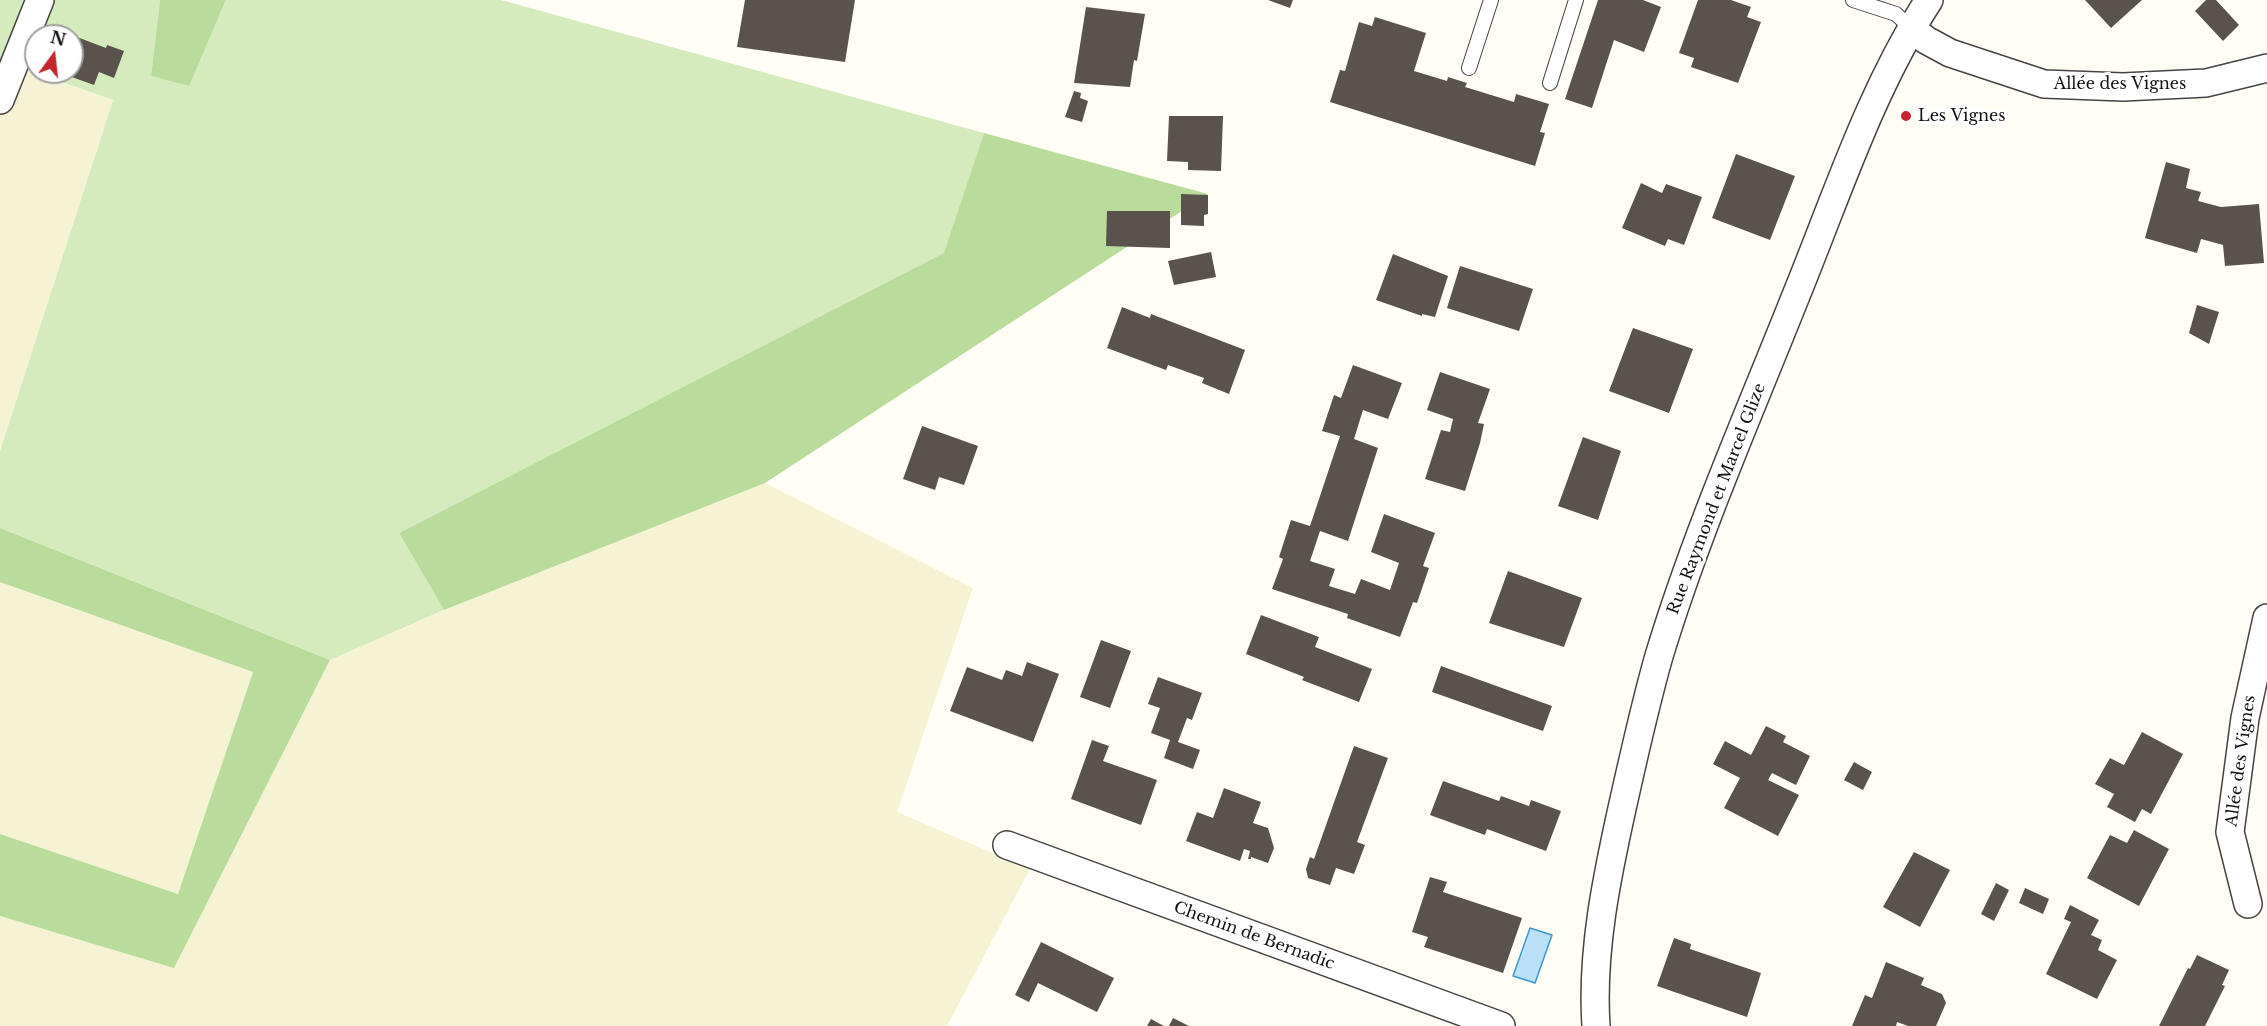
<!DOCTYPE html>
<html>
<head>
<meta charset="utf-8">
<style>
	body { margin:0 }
	#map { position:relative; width:2267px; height:1026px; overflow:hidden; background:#fffdf5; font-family:"Libre Baskerville",serif }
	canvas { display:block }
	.north { position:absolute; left:24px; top:24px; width:60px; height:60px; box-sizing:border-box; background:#fff; border:2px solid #a0a0a0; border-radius:50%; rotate:15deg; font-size:16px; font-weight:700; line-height:24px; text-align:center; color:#111 }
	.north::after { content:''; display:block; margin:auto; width:21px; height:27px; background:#c4262e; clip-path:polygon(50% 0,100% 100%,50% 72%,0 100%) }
</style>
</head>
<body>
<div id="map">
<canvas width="2267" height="1026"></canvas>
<div class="north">N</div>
</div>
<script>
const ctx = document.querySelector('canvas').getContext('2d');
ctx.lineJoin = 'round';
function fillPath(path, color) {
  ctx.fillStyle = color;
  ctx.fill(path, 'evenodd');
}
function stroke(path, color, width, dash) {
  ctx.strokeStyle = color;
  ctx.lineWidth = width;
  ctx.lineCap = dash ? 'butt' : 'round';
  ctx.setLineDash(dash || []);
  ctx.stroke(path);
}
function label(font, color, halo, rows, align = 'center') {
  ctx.font = font + ' "Libre Baskerville",serif';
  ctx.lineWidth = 6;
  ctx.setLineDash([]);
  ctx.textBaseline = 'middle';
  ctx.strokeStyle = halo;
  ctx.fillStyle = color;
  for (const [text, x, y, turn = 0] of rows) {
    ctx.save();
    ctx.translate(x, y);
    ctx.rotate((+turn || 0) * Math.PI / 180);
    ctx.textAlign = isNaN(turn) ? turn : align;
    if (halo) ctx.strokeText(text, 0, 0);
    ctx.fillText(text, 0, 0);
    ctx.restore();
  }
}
fillPath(new Path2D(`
	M 0,60 L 113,100 L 0,451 Z
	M 765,483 L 973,588 L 897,812 L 1030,869 L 947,1026 L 0,1026 L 0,916 L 174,967 L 330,660 L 727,488 Z
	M 0,582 L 253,672 L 178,894 L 0,834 Z`), '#f6f3d4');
fillPath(new Path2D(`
	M 0,0 L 160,0 L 151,76 L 189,85 L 226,0 L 501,0 L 984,133 L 945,253 L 399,533 L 444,610 L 330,660 L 0,528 L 0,451 L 113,100 L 0,60 ZM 36,36 L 72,36 L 72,72 L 36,72 Z`), '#d5ebbd');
fillPath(new Path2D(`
	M 160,0 L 226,0 L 189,86 L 151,76 Z
	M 984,133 L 1208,194 L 765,483 L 444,610 L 399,533 L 944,253 Z
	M 0,528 L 330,660 L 174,968 L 0,916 L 0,834 L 178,894 L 253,672 L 0,582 Z`), '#b9dc9c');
const water = new Path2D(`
	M 1530,928 L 1552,935 L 1535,983 L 1513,976 Z`);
fillPath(water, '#b9e0f7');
stroke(water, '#3f96cf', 1.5);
fillPath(new Path2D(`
	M 745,0 L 855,0 L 845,62 L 737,47 Z
	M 1268,0 L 1293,0 L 1290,8 Z
	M 1598,0 L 1643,0 L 1661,7 L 1644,52 L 1614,40 L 1592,108 L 1565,99 Z
	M 1698,0 L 1731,0 L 1751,7 L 1747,17 L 1761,22 L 1738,83 L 1691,67 L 1694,58 L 1679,53 Z
	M 2085,0 L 2142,0 L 2111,28 Z
	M 2206,0 L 2216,0 L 2239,25 L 2223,41 L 2195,11 Z
	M 1086,7 L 1145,14 L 1137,61 L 1134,60 L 1130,87 L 1074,83 Z
	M 1375,17 L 1426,33 L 1414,71 L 1447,81 L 1448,77 L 1467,83 L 1465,87 L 1514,102 L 1516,94 L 1549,104 L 1540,132 L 1545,133 L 1535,166 L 1330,102 L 1340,70 L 1345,71 L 1359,22 L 1372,26 Z
	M 61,31 L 106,48 L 107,45 L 124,51 L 114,78 L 99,72 L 94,85 L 58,72 L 72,72 L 72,36 L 59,36 Z
	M 1074,91 L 1081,93 L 1080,98 L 1088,101 L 1082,122 L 1065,117 Z
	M 1169,116 L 1223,116 L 1221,171 L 1188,170 L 1188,162 L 1167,161 Z
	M 1736,154 L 1795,176 L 1770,240 L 1712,218 Z
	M 2166,162 L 2190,169 L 2186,188 L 2201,192 L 2198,201 L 2221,207 L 2259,204 L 2264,263 L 2225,266 L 2223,245 L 2201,239 L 2197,253 L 2145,238 Z
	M 1641,183 L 1662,193 L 1666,184 L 1702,197 L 1684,245 L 1668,239 L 1665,246 L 1622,228 Z
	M 1181,194 L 1208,195 L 1208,214 L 1204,215 L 1204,226 L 1181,225 Z
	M 1107,211 L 1170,211 L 1170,248 L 1106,246 Z
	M 1211,252 L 1216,277 L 1174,285 L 1168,261 Z
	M 1393,254 L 1448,276 L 1435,317 L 1422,314 L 1422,316 L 1376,300 Z
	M 1460,266 L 1533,289 L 1519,331 L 1447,308 Z
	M 2197,305 L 2219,312 L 2209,344 L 2189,333 Z
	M 1122,307 L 1150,318 L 1151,314 L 1245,350 L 1229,394 L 1202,383 L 1204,378 L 1168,365 L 1166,370 L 1107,348 Z
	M 1633,328 L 1693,349 L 1669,413 L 1609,391 Z
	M 1353,365 L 1402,383 L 1388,419 L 1363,410 L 1354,439 L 1378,448 L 1348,541 L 1320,531 L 1310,561 L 1335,569 L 1329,586 L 1355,594 L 1361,579 L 1390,590 L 1399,563 L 1371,552 L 1384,514 L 1435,533 L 1423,566 L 1429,568 L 1417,603 L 1413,602 L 1400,637 L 1347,618 L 1348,614 L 1272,589 L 1283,559 L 1279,557 L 1291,520 L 1310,526 L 1340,436 L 1322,431 L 1334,395 L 1341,398 Z
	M 1440,372 L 1490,389 L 1478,423 L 1484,424 L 1480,443 L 1465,491 L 1425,479 L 1441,430 L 1450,432 L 1453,419 L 1427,410 Z
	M 922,426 L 978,446 L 964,485 L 939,477 L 935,490 L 903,479 Z
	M 1583,437 L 1621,451 L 1598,520 L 1558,506 Z
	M 1508,571 L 1582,598 L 1564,647 L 1489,623 Z
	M 1261,615 L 1319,637 L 1315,647 L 1372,669 L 1359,702 L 1302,680 L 1304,677 L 1246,654 Z
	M 1101,640 L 1131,651 L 1110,708 L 1080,697 Z
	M 1027,662 L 1059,674 L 1033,742 L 950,711 L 967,667 L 1002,680 L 1006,670 L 1022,676 Z
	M 1441,666 L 1552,706 L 1543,731 L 1432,692 Z
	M 1158,677 L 1202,693 L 1192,720 L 1187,718 L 1178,742 L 1200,750 L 1193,769 L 1164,758 L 1170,740 L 1151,733 L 1160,708 L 1148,704 Z
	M 1766,726 L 1786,736 L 1783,742 L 1810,756 L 1796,785 L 1772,773 L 1768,780 L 1799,795 L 1778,836 L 1724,808 L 1740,778 L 1713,764 L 1725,741 L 1751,755 Z
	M 2142,732 L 2183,754 L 2151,814 L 2142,809 L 2135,822 L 2107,807 L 2114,794 L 2095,784 L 2110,758 L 2124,765 Z
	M 1092,740 L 1109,746 L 1103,761 L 1157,780 L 1141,825 L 1071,799 Z
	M 1354,746 L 1388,758 L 1357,842 L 1365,845 L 1354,874 L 1336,868 L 1330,885 L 1308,878 L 1306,869 L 1310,857 L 1314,859 Z
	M 1854,762 L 1872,772 L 1863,790 L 1844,780 Z
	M 1443,781 L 1499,801 L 1501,796 L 1529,806 L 1531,800 L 1561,811 L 1546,851 L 1487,829 L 1485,835 L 1430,815 Z
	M 1224,788 L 1261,802 L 1253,823 L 1268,828 L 1274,848 L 1268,863 L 1251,857 L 1251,859 L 1248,859 L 1250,851 L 1244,849 L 1240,861 L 1186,841 L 1197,812 L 1213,818 Z
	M 2134,830 L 2169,849 L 2139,906 L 2087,878 L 2110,835 L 2127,843 Z
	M 1914,852 L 1950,870 L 1920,927 L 1883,907 Z
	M 1430,877 L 1447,882 L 1443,892 L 1522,918 L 1503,973 L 1424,947 L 1428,937 L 1412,932 Z
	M 1996,883 L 2009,890 L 1994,921 L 1981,914 Z
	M 2025,888 L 2049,899 L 2043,914 L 2019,903 Z
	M 2070,905 L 2099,920 L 2091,935 L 2102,940 L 2098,950 L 2117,960 L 2097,999 L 2046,974 L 2071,922 L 2064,919 Z
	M 1674,938 L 1691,944 L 1690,949 L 1761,973 L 1747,1017 L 1657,986 Z
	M 1041,942 L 1114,978 L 1097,1012 L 1038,983 L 1029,1002 L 1015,995 Z
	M 2197,955 L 2229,970 L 2222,985 L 2225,986 L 2205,1026 L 2159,1026 L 2188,968 L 2190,969 Z
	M 1886,962 L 1924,978 L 1921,985 L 1942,994 L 1946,1003 L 1936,1026 L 1908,1026 L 1897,1022 L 1896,1026 L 1852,1026 L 1865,995 L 1872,998 Z
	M 1173,1018 L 1189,1026 L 1169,1026 Z
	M 1151,1019 L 1164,1026 L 1147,1026 Z`), '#5a524d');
const lane = new Path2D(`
	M 1853,0 L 1896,14 L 1911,28
	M 1469,68 L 1491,0
	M 1550,83 L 1576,0`);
const street = new Path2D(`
	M 1911,28 L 1926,40 L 1950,53 L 2044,84 L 2123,87 L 2206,83 L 2267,68
	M 0,100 L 40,0
	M 1007,845 L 1501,1026
	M 2248,904 L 2230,832 L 2245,718 L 2267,618
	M 1596,1026 C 1591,952 1607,876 1623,804 C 1634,755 1645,705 1659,656 C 1696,534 1748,416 1795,298 C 1836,198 1870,91 1929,0`);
stroke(lane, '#444', 16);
stroke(street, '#444', 30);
stroke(lane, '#fff', 14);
stroke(street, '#fff', 27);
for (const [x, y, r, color] of [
	[1906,116,6,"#c4262e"]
]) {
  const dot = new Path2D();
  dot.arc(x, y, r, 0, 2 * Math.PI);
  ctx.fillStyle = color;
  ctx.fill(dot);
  stroke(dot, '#fff', 2);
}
label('16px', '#111', '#fff', [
	["Allée des Vignes",2120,84],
	["Rue Raymond et Marcel Glize",1717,499,-69],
	["Allée des Vignes",2241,761,-82],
	["Chemin de Bernadic",1254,936,20]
]);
label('16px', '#111', '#fff', [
	["Les Vignes",1918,116]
], 'left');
</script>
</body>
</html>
